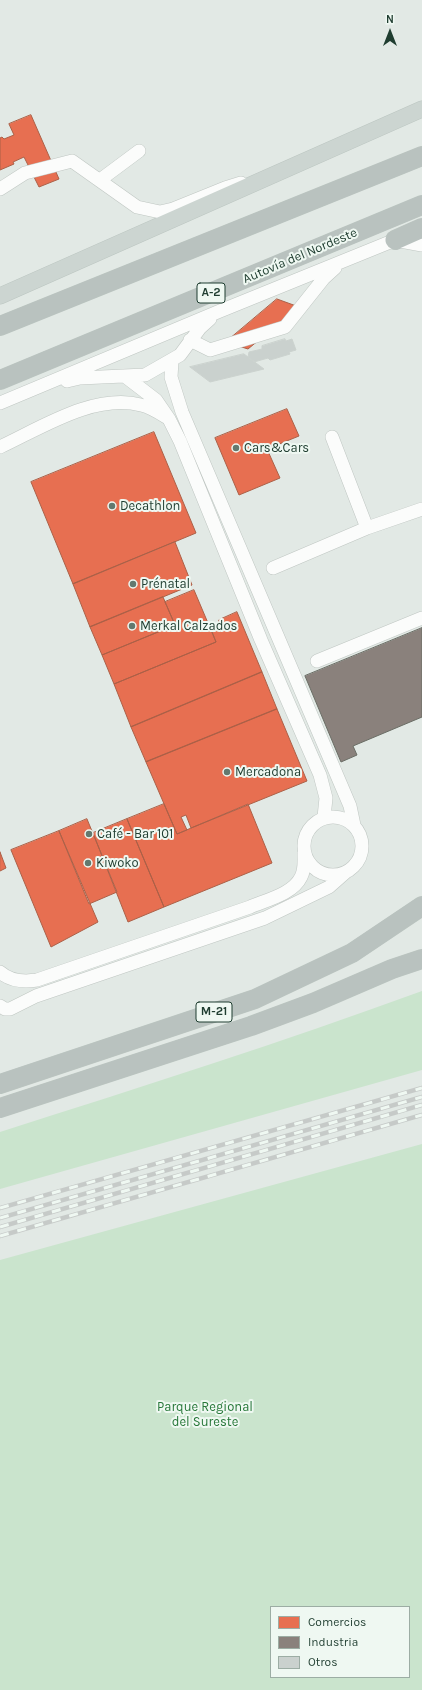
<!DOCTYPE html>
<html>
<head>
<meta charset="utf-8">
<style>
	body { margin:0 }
	#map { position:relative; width:422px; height:1690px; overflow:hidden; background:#e2e9e5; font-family:Karla,sans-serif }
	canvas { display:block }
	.legend { position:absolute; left:270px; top:1606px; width:140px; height:72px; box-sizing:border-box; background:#eff8f2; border:1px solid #9cada4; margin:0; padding:5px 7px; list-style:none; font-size:12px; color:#1f3d30 }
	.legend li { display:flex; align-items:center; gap:8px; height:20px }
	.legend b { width:20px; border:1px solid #9cada4 }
	.north { position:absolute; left:370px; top:12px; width:40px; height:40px; -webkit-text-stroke:3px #eff8f2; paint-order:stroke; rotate:0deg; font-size:11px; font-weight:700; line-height:16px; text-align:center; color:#1f3d30 }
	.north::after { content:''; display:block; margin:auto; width:14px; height:18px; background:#1f3d30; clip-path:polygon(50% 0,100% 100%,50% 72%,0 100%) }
</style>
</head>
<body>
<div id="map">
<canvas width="422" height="1690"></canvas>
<ul class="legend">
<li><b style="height:11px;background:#e76f51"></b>Comercios</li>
<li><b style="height:11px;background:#8a817c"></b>Industria</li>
<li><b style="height:11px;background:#cad1ce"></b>Otros</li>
</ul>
<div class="north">N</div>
</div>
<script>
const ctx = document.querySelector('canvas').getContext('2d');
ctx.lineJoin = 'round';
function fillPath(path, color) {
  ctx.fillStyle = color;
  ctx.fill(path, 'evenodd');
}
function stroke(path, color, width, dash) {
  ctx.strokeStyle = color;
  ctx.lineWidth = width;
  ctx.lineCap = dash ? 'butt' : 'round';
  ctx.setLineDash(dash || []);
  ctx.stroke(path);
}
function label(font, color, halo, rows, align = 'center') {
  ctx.font = font + ' Karla,sans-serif';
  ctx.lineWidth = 4;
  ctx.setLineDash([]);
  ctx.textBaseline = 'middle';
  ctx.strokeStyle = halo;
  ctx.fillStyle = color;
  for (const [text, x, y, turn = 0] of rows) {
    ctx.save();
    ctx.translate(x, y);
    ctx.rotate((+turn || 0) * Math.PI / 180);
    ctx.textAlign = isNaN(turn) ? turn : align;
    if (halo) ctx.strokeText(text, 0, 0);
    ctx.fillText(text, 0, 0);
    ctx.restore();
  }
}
fillPath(new Path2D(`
	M 422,991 L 422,1070 L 0,1189 L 0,1132 C 141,1087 283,1042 422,991 Z
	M 422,1144 L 422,1690 L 0,1690 L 0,1260 ZM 271,1607 L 409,1607 L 409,1677 L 271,1677 Z`), '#cae4cd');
const shops = new Path2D(`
	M 31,115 L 59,179 L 39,187 L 24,157 L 13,162 L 14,164 L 0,170 L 0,138 L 2,137 L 4,139 L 14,135 L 9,124 Z
	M 277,299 L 299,307 L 248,349 L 226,342 Z
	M 287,409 L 299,436 L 267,449 L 280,478 L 239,495 L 215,438 Z
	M 154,432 L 196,533 L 73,584 L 31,482 Z
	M 175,542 L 192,585 L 90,627 L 73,584 Z
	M 194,590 L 216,642 L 114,684 L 102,655 L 175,625 L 165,602 Z
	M 163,597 L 175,625 L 102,655 L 90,627 Z
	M 237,612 L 262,672 L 131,727 L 114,684 L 216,642 L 211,629 L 217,627 L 219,620 Z
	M 262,672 L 277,709 L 146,762 L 131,727 Z
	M 277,709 L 307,781 L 191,828 L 186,815 L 181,817 L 187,830 L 177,834 L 146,762 Z
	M 164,804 L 177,834 L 248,804 L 272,863 L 164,907 L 127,819 Z
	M 87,819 L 117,892 L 89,904 L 59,831 Z
	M 127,819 L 164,907 L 128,922 L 93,833 Z
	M 59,831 L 98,922 L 51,947 L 11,850 Z
	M 0,852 L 6,868 L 0,871 Z`);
fillPath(shops, '#e76f51');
stroke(shops, '#ab6047', 1);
const industry = new Path2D(`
	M 422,628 L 422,717 L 353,746 L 357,755 L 341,762 L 305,676 Z`);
fillPath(industry, '#8a817c');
stroke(industry, '#6a6d65', 1);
const building = new Path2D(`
	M 285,339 L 286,341 L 292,339 L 296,350 L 289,352 L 290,354 L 270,360 L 268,358 L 254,362 L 248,357 L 249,352 L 262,349 L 262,346 Z
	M 244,354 L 264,369 L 210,382 L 190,367 Z`);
fillPath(building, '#cad1ce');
stroke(building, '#cbd2ce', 1);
const minor = new Path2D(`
	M 100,180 L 139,151
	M 0,189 L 25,173 L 72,161 L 137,207 L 160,212 L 173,209 L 225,188 L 241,183
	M 190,340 L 210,350 L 285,327 L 324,278 L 335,268
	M 172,361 L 171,377 L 182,412 L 350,806 L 354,825
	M 126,377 L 156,400 L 169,419 L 180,441 L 261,640 L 320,775 L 326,798 L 324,817
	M 67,381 L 80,378 L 145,375 L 180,355 L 200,328 L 210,319
	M 0,403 L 220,311 L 395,240 L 422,245
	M 332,437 L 367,528
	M 0,447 C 41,428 94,393 141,405 C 150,407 158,412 166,417
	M 273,568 L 367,528 L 422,509
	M 317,661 L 422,618
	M304 846a29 29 0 1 1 58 0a29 29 0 1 1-58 0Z
	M 0,972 C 10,981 24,982 37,980 L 250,907 C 266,900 293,894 301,877 C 305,870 304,862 304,854
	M 0,1006 L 5,1009 L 10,1009 L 36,996 L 265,918 L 329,887 L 346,872`);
const major = new Path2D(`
	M 0,296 L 422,109`);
const highway = new Path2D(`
	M 395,240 L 422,228
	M 0,326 L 422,156
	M 0,380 L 422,205
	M 0,1084 L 255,999 L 352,953 L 422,906
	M 0,1108 L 251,1026 L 313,1003 L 392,969 L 422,959`);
stroke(minor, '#bfc6c2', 14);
stroke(major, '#bbc5c0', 17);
stroke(highway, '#bbc5c0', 20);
stroke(minor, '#fbfcfb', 13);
stroke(major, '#ccd5d1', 16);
stroke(highway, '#b9c2bf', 19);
const rail = new Path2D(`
	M 0,1208 L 422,1088
	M 0,1218 L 422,1097
	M 0,1227 L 422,1105
	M 0,1236 L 422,1115`);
stroke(rail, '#c6cac8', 4.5);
stroke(rail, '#eff8f2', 3, [9]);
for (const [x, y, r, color] of [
	[236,448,4,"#63796f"],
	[112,506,4,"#63796f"],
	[133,584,4,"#63796f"],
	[132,626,4,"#63796f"],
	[227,772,4,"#63796f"],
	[89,834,4,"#63796f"],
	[88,863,4,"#63796f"]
]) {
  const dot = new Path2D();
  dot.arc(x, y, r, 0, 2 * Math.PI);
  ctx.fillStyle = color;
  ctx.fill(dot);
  stroke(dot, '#eff8f2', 1.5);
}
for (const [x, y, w] of [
	[211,293,28],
	[214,1012,36]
]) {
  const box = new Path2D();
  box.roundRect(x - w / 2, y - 10, w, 20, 3);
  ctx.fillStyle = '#eff8f2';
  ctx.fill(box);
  stroke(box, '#1f3d30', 1);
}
label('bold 12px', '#1f3d30', null, [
	["A-2",211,293],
	["M-21",214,1012]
]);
label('13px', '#1f3d30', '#eff8f2', [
	["Autovía del Nordeste",300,256,-23]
]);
label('13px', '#1f3d30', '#eff8f2', [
	["Cars&Cars",244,448],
	["Decathlon",120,506],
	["Prénatal",141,584],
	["Merkal Calzados",140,626],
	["Mercadona",235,772],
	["Café - Bar 101",97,834],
	["Kiwoko",96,863]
], 'left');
label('13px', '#267738', '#eff8f2', [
	["Parque Regional",205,1407],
	["del Sureste",205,1422]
]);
</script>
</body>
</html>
